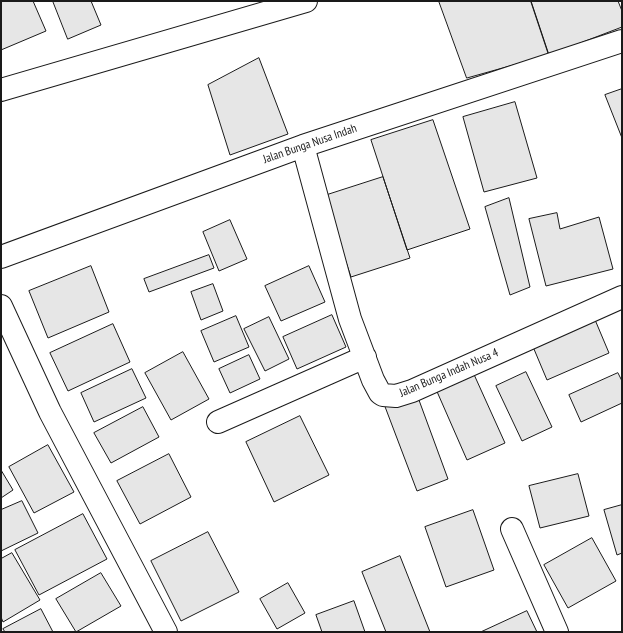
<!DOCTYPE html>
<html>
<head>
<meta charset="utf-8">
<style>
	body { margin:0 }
	#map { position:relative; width:623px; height:633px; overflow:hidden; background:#fff; font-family:"PT Sans Narrow",sans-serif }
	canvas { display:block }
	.frame { position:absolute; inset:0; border:2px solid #1a1a1a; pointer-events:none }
</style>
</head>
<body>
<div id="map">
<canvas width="623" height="633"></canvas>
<div class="frame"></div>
</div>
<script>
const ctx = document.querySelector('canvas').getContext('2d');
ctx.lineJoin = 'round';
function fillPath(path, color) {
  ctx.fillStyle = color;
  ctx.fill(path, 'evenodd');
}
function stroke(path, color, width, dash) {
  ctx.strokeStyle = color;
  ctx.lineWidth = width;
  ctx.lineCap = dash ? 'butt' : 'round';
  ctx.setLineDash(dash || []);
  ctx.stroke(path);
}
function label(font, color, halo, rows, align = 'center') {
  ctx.font = font + ' "PT Sans Narrow",sans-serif';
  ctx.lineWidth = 3;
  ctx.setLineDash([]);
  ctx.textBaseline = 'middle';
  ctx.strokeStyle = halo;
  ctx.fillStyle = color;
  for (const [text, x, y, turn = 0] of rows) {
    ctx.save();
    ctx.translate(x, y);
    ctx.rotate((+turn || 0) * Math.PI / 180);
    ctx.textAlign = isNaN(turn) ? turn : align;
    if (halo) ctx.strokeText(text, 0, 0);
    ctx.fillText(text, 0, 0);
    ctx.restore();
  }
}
const building = new Path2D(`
	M 1,1 L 33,1 L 46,31 L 1,50 Z
	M 53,1 L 91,1 L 101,25 L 68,39 Z
	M 439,1 L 531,1 L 549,55 L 467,78 Z
	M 531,1 L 618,1 L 622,11 L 622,27 L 549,55 Z
	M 259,58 L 288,134 L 230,155 L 208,85 Z
	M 622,89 L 622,138 L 605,95 Z
	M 515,102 L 537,178 L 484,192 L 463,117 Z
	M 433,120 L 470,229 L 407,250 L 371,140 Z
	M 383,177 L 410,258 L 351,277 L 324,196 Z
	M 509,198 L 530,287 L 510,295 L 485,207 Z
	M 557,213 L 560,229 L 599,217 L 613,269 L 546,286 L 529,219 Z
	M 230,220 L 247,259 L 219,271 L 203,232 Z
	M 209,255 L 214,268 L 149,292 L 144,279 Z
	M 91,266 L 109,312 L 48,338 L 29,291 Z
	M 309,266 L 325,302 L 281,321 L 265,286 Z
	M 213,284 L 223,311 L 201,320 L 191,292 Z
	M 332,315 L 346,347 L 297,369 L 283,337 Z
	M 593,315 L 609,353 L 547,380 L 531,342 Z
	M 236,316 L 249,347 L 214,362 L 201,331 Z
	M 269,317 L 289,359 L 265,371 L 244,329 Z
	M 113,324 L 130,362 L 68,391 L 50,353 Z
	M 183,352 L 209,399 L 171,420 L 145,373 Z
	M 249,355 L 260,379 L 230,393 L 219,369 Z
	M 132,369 L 146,398 L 94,422 L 81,393 Z
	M 472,370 L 505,443 L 467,460 L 435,387 Z
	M 526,372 L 552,427 L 522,441 L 496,386 Z
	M 618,373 L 622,381 L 622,403 L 581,422 L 569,395 Z
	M 416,392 L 448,479 L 417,491 L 384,404 Z
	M 143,407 L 159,437 L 111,463 L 94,433 Z
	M 300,416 L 329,475 L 274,502 L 246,442 Z
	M 48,445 L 74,492 L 34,513 L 9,467 Z
	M 169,454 L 191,497 L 140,524 L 117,481 Z
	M 1,470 L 13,490 L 1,498 Z
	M 578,474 L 589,516 L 540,528 L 529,486 Z
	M 22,501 L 38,533 L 1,551 L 1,510 Z
	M 622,505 L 622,553 L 617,555 L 604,510 Z
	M 473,510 L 494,570 L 446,587 L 425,527 Z
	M 83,514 L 107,559 L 39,595 L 15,550 Z
	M 208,532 L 239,592 L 181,621 L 151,561 Z
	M 592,538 L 616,581 L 568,608 L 544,565 Z
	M 12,553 L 40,600 L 3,622 L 1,617 L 1,559 Z
	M 400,556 L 430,632 L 386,632 L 362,572 Z
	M 101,573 L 121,606 L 76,632 L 56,599 Z
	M 288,583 L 305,613 L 277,629 L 260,599 Z
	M 354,601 L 365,632 L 322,632 L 316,615 Z
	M 41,609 L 53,632 L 5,632 L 3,629 Z
	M 527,611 L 537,632 L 481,632 Z`);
fillPath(building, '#e6e6e6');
stroke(building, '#1a1a1a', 1);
const minor = new Path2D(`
	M 1,90 L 306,1
	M 303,146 L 350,319 L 373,380 L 380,393 L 383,395 L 396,396 L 412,391 L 622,297
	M 1,257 L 303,146 L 622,41
	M 1,306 L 50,412 L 166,632
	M 218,422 L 365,357
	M 512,529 L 557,632`);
stroke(minor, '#1a1a1a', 24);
stroke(minor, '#fff', 22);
label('12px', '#1a1a1a', '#fff', [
	["Jalan Bunga Nusa Indah",310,144,-19],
	["Jalan Bunga Indah Nusa 4",449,373,-23]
]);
</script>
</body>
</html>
